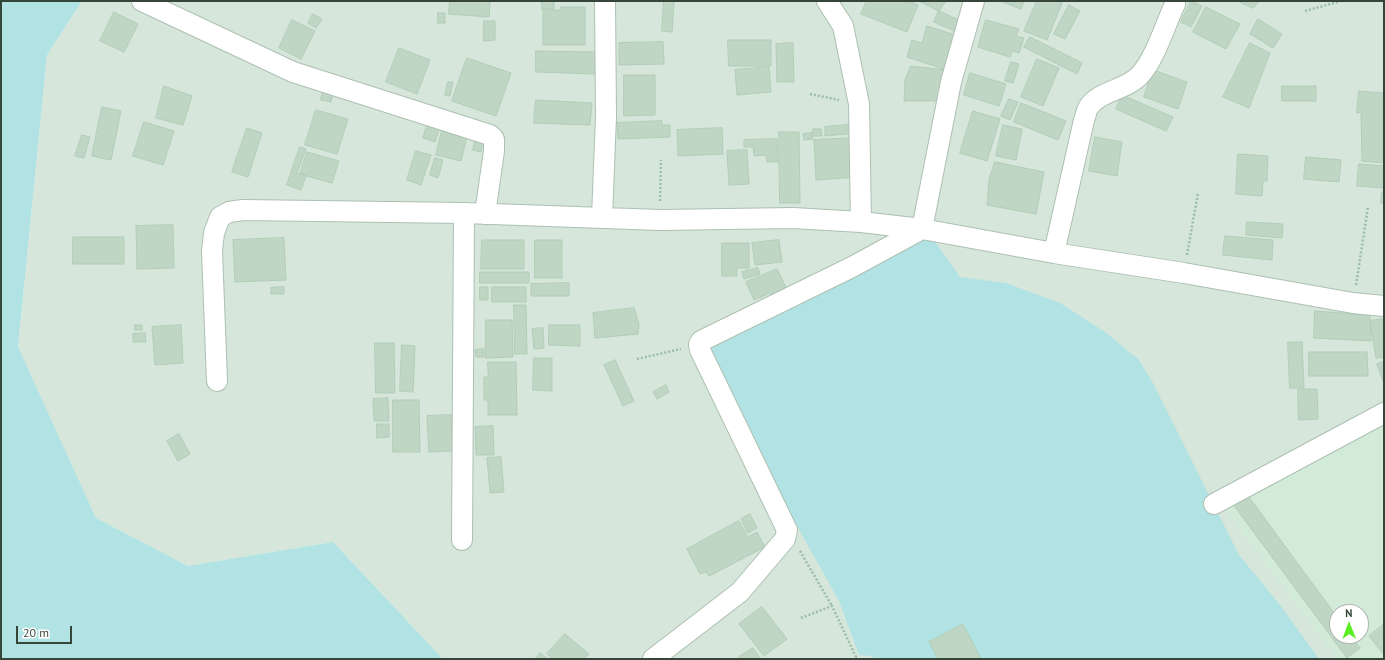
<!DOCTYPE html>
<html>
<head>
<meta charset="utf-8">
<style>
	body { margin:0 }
	#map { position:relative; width:1385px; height:660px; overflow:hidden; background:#e7f2ea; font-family:"PT Sans",sans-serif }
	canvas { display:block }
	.frame { position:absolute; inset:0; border:2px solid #364539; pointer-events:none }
	.north { position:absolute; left:1329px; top:604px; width:40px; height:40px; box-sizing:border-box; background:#fff; border:1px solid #afb5b0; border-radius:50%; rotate:359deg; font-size:11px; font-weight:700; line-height:16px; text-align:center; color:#364539 }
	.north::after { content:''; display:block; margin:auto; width:14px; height:18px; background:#59ed24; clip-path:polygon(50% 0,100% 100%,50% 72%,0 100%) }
	.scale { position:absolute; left:16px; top:626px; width:56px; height:18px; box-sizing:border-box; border:2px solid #364539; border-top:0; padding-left:5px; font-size:12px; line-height:14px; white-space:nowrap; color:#364539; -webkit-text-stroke:3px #fff; paint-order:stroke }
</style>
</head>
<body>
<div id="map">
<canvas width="1385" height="660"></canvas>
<div class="frame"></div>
<div class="north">N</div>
<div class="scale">20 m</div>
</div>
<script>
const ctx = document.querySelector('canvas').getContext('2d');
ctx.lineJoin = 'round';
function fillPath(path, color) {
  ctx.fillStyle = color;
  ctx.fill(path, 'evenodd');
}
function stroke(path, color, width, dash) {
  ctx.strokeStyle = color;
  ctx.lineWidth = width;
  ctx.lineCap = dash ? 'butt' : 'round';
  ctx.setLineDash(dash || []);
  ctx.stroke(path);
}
fillPath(new Path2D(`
	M 82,1 L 1384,1 L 1384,659 L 443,659 L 333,542 L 188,566 L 96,518 L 18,348 L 47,55 ZM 1337,612 L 1361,612 L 1361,636 L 1337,636 Z`), '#d6e6da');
fillPath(new Path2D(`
	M 1384,423 L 1384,659 L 1337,659 L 1223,507 ZM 1337,612 L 1361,612 L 1361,636 L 1337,636 Z`), '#d2ebd9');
fillPath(new Path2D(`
	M 1,1 L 82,1 L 47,55 L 18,347 L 96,518 L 188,566 L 333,542 L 443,659 L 1,659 Z
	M 928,232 L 960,277 L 1006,283 L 1060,303 L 1105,332 L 1138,359 L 1152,381 L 1239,555 L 1280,605 L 1319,659 L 875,659 L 872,656 L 859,655 L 839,601 L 744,431 L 699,335 Z`), '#b2e3e4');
const building = new Path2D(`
	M 450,1 L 490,1 L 489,17 L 449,14 Z
	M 542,1 L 554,1 L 554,9 L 542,9 Z
	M 664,1 L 674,1 L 672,32 L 662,31 Z
	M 867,1 L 909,1 L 918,5 L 907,32 L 861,14 Z
	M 919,1 L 946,1 L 939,11 Z
	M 1001,1 L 1024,1 L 1021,9 Z
	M 1037,1 L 1057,1 L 1062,3 L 1047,40 L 1024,31 Z
	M 1191,1 L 1202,6 L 1191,27 L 1181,22 Z
	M 1238,1 L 1259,1 L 1253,8 Z
	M 1069,5 L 1080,11 L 1065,39 L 1054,34 Z
	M 561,7 L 585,7 L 585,45 L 543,45 L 543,10 L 561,10 Z
	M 1206,7 L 1240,24 L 1226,49 L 1193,32 Z
	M 939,11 L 959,20 L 954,31 L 934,22 Z
	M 114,12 L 138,24 L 124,52 L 100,41 Z
	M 438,13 L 445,13 L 445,23 L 438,23 Z
	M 313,14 L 322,19 L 316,28 L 308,23 Z
	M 1258,19 L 1282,34 L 1273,48 L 1250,34 Z
	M 292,20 L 315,31 L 301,59 L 279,48 Z
	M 986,20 L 1019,29 L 1016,36 L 1024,38 L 1019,53 L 1012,51 L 1010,57 L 978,47 Z
	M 484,21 L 495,21 L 495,40 L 484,41 Z
	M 927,26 L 955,35 L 944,69 L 907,57 L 912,40 L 922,43 Z
	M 1030,37 L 1082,63 L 1077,74 L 1024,47 Z
	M 728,40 L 771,40 L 771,66 L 729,66 Z
	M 663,42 L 664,64 L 619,65 L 619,43 Z
	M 793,43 L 794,82 L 777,82 L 776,44 Z
	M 1250,43 L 1270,53 L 1249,108 L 1223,97 Z
	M 399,48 L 430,60 L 417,94 L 386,82 Z
	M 536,51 L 595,52 L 595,74 L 536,72 Z
	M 467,58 L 511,73 L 496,116 L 452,101 Z
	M 1037,59 L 1059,68 L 1043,106 L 1021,97 Z
	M 1011,62 L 1019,64 L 1013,83 L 1005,81 Z
	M 911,66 L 946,70 L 943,101 L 904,101 L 905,80 Z
	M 769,67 L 771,92 L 737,95 L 735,70 Z
	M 1153,70 L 1187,82 L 1178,109 L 1144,97 Z
	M 970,73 L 1006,84 L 999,106 L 964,95 Z
	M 624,75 L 655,75 L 655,115 L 624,116 Z
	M 448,82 L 453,82 L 450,96 L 445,95 Z
	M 164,86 L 192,96 L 183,125 L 156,118 Z
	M 1282,86 L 1316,86 L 1316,101 L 1282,101 Z
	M 323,91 L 333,93 L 331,102 L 321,100 Z
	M 1359,91 L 1384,93 L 1384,163 L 1362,161 L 1361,112 L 1357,113 Z
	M 1122,95 L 1173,117 L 1166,131 L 1116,109 Z
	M 1009,99 L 1018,102 L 1010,120 L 1001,116 Z
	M 536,100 L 592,103 L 590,125 L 534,123 Z
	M 1021,103 L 1066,121 L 1058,140 L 1014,122 Z
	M 102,107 L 121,111 L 111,160 L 92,156 Z
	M 316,110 L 348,119 L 337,154 L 305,145 Z
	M 973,111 L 1000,119 L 987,161 L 960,153 Z
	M 662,121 L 662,125 L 670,125 L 670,137 L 618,139 L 617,123 Z
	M 144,122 L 174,131 L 163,165 L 133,156 Z
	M 428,123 L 440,127 L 435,142 L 423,138 Z
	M 857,124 L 858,133 L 825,136 L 825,127 Z
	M 1003,125 L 1022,129 L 1016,160 L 996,156 Z
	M 247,128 L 262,133 L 248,177 L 232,172 Z
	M 722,128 L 723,154 L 678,156 L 677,130 Z
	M 813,129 L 821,129 L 822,136 L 813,136 Z
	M 442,131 L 467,137 L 461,161 L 436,155 Z
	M 779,132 L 799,132 L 800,203 L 780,203 Z
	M 812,133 L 813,139 L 804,140 L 803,134 Z
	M 82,135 L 90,137 L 84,158 L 75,156 Z
	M 476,137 L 483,138 L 481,152 L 473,150 Z
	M 1095,137 L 1122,142 L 1117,176 L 1089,171 Z
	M 856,138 L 858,177 L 816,180 L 814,140 Z
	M 777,139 L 778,162 L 767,162 L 766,155 L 754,156 L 753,147 L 744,147 L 744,140 Z
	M 300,147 L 306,149 L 297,173 L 306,176 L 301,190 L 287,185 Z
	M 747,150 L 749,184 L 729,185 L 727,151 Z
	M 416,151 L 431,155 L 421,185 L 407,180 Z
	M 307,152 L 339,161 L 332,183 L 300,174 Z
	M 1238,154 L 1268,156 L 1267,181 L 1263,181 L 1262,196 L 1236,194 Z
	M 1306,157 L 1341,160 L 1339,182 L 1304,179 Z
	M 435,158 L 443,160 L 438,178 L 430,175 Z
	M 995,162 L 1044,172 L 1036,214 L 987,205 L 989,180 Z
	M 1359,164 L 1384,166 L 1383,188 L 1357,186 Z
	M 1382,192 L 1384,192 L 1384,204 L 1381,203 Z
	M 1247,222 L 1283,224 L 1282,238 L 1246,235 Z
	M 173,225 L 174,268 L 137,269 L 136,226 Z
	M 1225,236 L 1273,240 L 1272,260 L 1223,255 Z
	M 73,237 L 124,237 L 124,264 L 73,264 Z
	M 284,238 L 286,280 L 235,282 L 233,240 Z
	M 482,240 L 524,240 L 524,269 L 481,269 Z
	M 535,240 L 562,240 L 562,278 L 535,278 Z
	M 779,240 L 782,262 L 755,265 L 752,243 Z
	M 722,243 L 749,243 L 749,268 L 737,268 L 737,276 L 722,276 Z
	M 758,268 L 760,274 L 744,279 L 742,272 Z
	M 777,269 L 787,290 L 772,297 L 770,293 L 754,300 L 746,282 Z
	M 480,272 L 529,272 L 529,283 L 480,283 Z
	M 569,283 L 569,296 L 531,296 L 531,284 Z
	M 284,287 L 284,294 L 271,294 L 271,288 Z
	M 480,287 L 488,287 L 488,300 L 480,300 Z
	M 492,287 L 526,287 L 526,302 L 492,302 Z
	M 514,305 L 526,305 L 527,354 L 515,354 Z
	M 634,308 L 639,324 L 638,334 L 595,338 L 593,313 Z
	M 1315,311 L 1370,315 L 1371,341 L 1314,338 Z
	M 1384,319 L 1384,357 L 1376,358 L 1370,321 Z
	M 486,320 L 512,320 L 513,357 L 486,358 Z
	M 135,325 L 142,325 L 142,330 L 135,330 Z
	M 181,325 L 183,363 L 155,365 L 152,327 Z
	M 549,325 L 580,325 L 580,346 L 549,345 Z
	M 543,328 L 544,348 L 534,349 L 532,329 Z
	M 145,333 L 146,342 L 133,342 L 133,334 Z
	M 1288,342 L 1302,342 L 1304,388 L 1290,388 Z
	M 375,343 L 394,343 L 395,393 L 376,393 Z
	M 402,345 L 415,346 L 413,392 L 400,391 Z
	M 484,349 L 484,357 L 476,357 L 475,350 Z
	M 1309,352 L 1367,352 L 1368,376 L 1309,376 Z
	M 534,358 L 552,358 L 552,391 L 533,390 Z
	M 615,360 L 634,401 L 623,406 L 604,365 Z
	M 488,362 L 516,362 L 517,415 L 488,415 L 488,400 L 484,400 L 484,377 L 488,377 Z
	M 1384,362 L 1384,381 L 1383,381 L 1377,364 Z
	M 666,385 L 669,392 L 657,399 L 653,392 Z
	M 1298,389 L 1317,389 L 1318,419 L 1299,420 Z
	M 388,398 L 389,421 L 374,421 L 373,399 Z
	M 393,400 L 419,400 L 420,452 L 393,452 Z
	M 451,415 L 453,451 L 429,452 L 427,416 Z
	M 377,424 L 389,424 L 389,437 L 377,438 Z
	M 493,426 L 494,455 L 476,455 L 475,427 Z
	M 179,434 L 190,454 L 178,461 L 167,441 Z
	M 501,457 L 504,492 L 490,493 L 487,458 Z
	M 1249,497 L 1337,617 L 1337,636 L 1351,636 L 1360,648 L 1347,658 L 1235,507 Z
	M 750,514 L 757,528 L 748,533 L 741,519 Z
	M 739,521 L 748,537 L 757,532 L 765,547 L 709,576 L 706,572 L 700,574 L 687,549 Z
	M 762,607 L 787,639 L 764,656 L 739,624 Z
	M 963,624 L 981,659 L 938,659 L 929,642 Z
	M 1384,624 L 1384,655 L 1369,636 Z
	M 565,634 L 589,654 L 584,659 L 553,659 L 547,654 Z
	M 753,648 L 761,659 L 740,659 L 739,657 Z
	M 540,653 L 548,659 L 535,659 Z`);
fillPath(building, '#c0d6c4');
stroke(building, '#b1ceb7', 1);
const street = new Path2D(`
	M 142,1 L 293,72 L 490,135 L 494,139 L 494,151 L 485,214
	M 827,1 L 843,26 L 859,104 L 861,222
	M 602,218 L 606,116 L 605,1
	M 1054,253 L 1084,120 C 1086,116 1086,111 1088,108 C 1098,91 1127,90 1140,75 C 1155,59 1165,25 1175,4
	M 217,381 L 212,251 L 214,233 L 220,217 L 229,212 L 243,210 L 464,213 L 660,220 L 793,218 L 861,222 L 922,229 L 1054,253 L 1184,273 L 1353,303 L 1384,306
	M 1214,504 L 1384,413
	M 462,540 L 464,213
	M 653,659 L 740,592 L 785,539 L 787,530 L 700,350 L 699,344 L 701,341 L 852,267 L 922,229 L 951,82 L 974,1`);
stroke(street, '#adc0b2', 22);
stroke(new Path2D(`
	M 1305,11 L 1341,1
	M 810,94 L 839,100
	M 660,201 L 661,160
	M 1187,255 L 1198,193
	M 1356,285 L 1368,207
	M 637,359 L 681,349
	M 800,551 L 832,606
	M 801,618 L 832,606 L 856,657 L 854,659`), '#9cbea4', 2.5, [2, 2]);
stroke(street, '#fff', 20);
</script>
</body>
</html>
